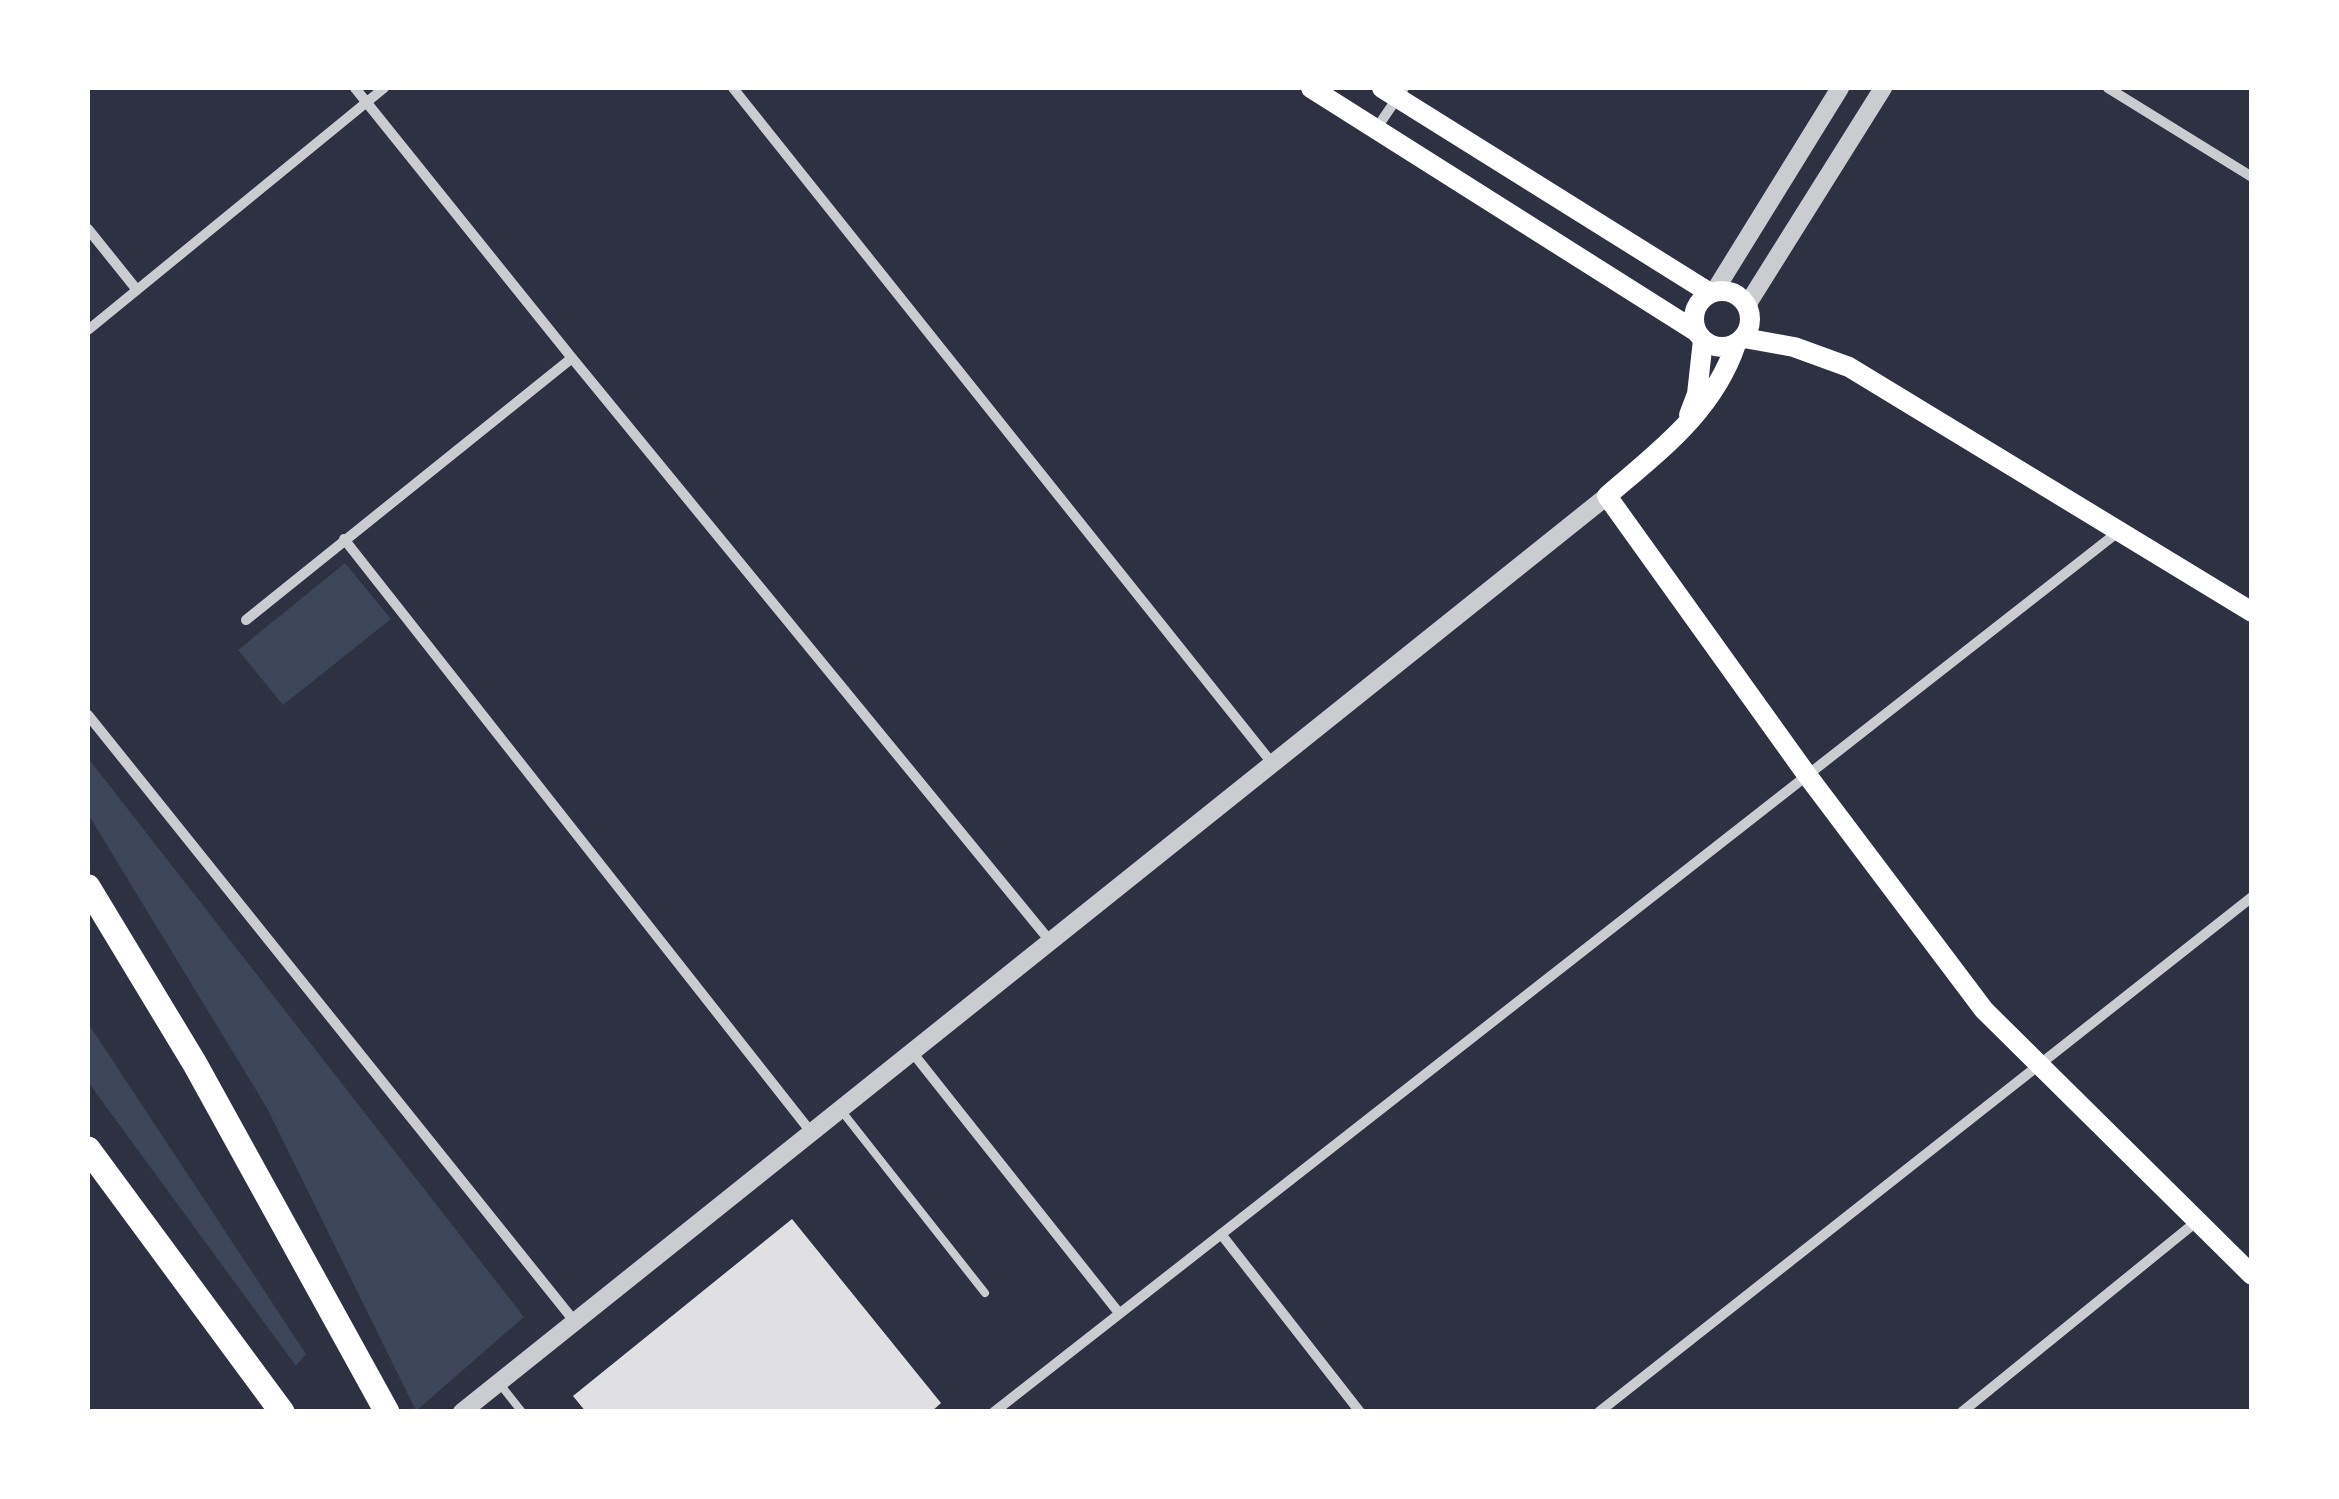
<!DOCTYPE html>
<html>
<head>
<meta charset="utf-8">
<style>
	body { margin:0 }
	#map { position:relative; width:2339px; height:1499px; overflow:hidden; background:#2d3142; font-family:"Nunito Sans",sans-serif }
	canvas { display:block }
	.frame { position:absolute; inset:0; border:90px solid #fff; pointer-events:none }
</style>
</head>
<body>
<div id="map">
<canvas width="2339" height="1499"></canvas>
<div class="frame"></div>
</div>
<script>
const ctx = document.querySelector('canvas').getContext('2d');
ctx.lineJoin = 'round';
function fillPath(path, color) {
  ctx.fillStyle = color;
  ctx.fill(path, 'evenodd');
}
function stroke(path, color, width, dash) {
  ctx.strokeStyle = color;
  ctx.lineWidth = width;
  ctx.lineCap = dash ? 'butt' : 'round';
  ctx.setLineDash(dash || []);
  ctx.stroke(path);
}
fillPath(new Path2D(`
	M 345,563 L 391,619 L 283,705 L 238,650 Z
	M 88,758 L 524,1317 L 416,1411 L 267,1108 L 88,814 Z
	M 88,1023 L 306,1354 L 296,1366 L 88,1082 Z`), '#3c4559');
fillPath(new Path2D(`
	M 792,1219 L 941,1403 L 931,1412 L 586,1412 L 573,1396 Z`), '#e0e0e3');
stroke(new Path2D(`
	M 840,1109 L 985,1293
	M 499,1383 L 522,1412`), '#caccd0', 8);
stroke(new Path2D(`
	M 355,88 L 572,358 L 1050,941
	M 733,88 L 1272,763
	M 2108,88 L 2252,177
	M 1376,129 L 1404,88
	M 88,229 L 137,290
	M 88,330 L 384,88
	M 344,539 L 811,1132
	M 246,620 L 572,358
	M 88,715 L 575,1322
	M 912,1052 L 1119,1313
	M 1221,1234 L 1360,1412
	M 994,1412 L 2118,532
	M 1599,1412 L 2252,897
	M 1962,1412 L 2196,1222`), '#caccd0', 10);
stroke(new Path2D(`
	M 1714,292 L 1840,88
	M 1747,305 L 1883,88
	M 462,1412 L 1607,496`), '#caccd0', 18);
stroke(new Path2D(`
	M 1311,88 L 1697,332
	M 1382,88 L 1710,293
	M1694 319a28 28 0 1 1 56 0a28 28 0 1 1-56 0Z
	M 1744,338 L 1794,347 L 1849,367 L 2252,612
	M 1736,344 C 1713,412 1659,451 1607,496 L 1807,775 L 1984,1010 L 2252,1275
	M 1689,415 L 1697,394 L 1703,340`), '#fff', 20);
stroke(new Path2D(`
	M 88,887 L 195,1064 L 387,1412
	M 88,1149 L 282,1412`), '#fff', 25);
</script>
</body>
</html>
